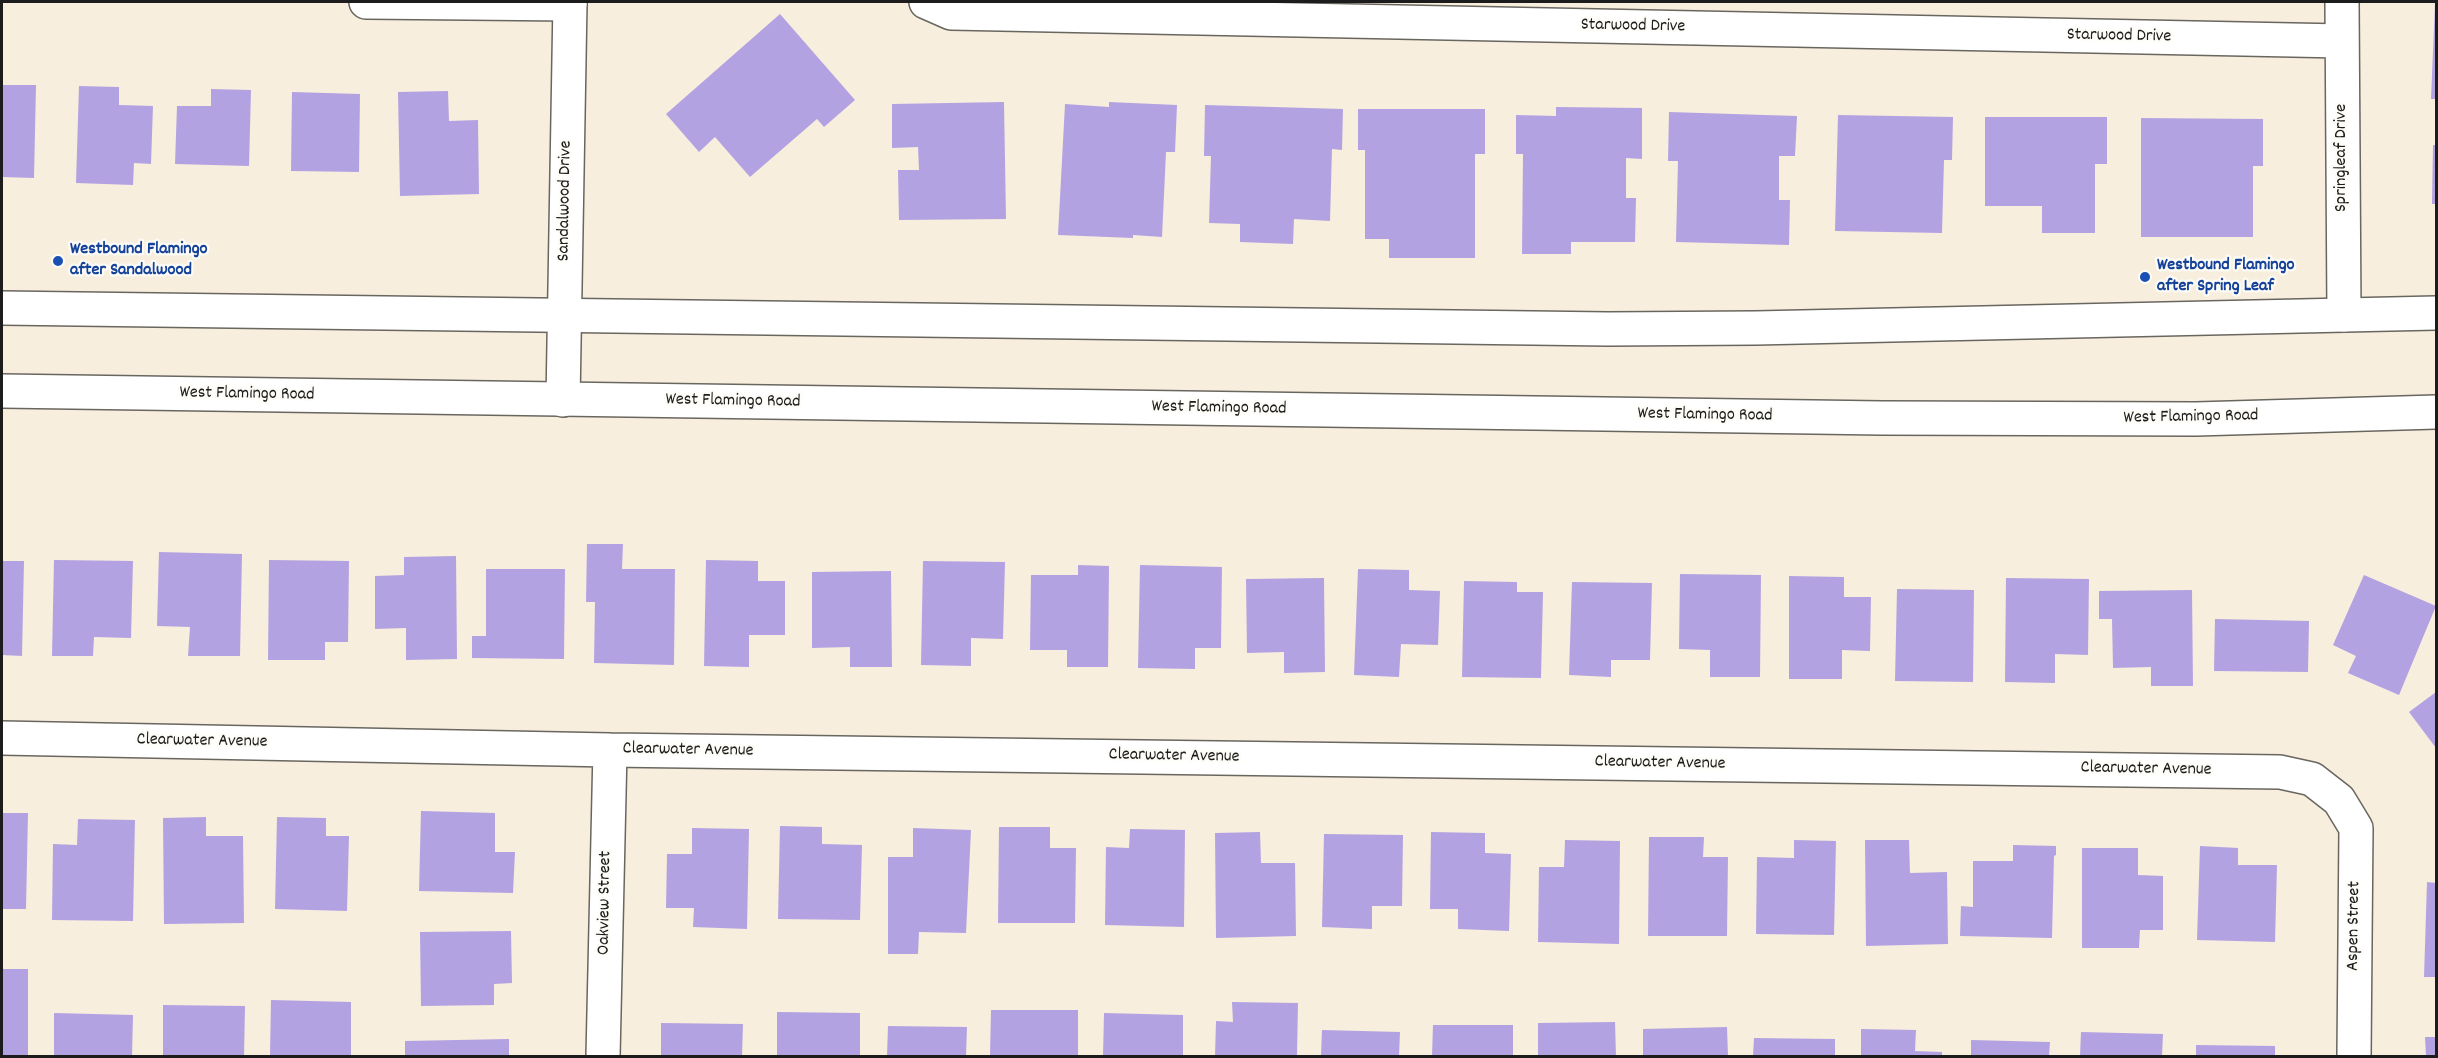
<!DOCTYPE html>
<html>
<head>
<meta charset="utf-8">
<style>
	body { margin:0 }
	#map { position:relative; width:2438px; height:1058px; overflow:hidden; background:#f7eedd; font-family:Dekko,sans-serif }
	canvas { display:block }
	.frame { position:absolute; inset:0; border:3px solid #1c1c1c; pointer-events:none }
</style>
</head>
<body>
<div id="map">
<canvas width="2438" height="1058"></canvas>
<div class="frame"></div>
</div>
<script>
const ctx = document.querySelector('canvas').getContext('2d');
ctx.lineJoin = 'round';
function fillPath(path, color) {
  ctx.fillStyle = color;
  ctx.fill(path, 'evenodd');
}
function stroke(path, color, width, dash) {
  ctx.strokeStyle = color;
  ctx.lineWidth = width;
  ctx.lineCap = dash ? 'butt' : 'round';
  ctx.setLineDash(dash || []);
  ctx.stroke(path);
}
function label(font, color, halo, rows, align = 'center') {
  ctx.font = font + ' Dekko,sans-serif';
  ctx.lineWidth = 4.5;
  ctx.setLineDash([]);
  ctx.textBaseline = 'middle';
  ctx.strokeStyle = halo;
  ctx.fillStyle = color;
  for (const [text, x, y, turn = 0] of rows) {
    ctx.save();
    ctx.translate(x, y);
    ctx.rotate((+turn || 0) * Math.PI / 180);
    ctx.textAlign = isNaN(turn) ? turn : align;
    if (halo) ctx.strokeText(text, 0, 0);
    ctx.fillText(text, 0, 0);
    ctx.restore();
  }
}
fillPath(new Path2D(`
	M 2435,3 L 2436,3 L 2436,99 L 2431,99 Z
	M 780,14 L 855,100 L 824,127 L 817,119 L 750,177 L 715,137 L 699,152 L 666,114 Z
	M 2,85 L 36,85 L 34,178 L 2,177 Z
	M 79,86 L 119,87 L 119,105 L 153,106 L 151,164 L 134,163 L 133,185 L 76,183 Z
	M 211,89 L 251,90 L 249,166 L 175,164 L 177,106 L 211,106 Z
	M 448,91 L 449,121 L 478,120 L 479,194 L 400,196 L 398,92 Z
	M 292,92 L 360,94 L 359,172 L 291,171 Z
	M 1004,102 L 1006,219 L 899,220 L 898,170 L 919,170 L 918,147 L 892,148 L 892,104 Z
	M 1109,102 L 1177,105 L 1175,152 L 1166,152 L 1162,237 L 1133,235 L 1133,238 L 1058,235 L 1065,104 L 1109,107 Z
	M 1205,105 L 1343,109 L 1342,150 L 1332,149 L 1330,221 L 1294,219 L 1293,244 L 1240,242 L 1240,224 L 1209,223 L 1211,156 L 1204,156 Z
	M 1556,107 L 1642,108 L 1642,159 L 1626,158 L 1626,198 L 1636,198 L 1635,242 L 1571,242 L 1571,254 L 1522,254 L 1523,154 L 1516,154 L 1516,115 L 1556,116 Z
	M 1358,109 L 1485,109 L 1485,154 L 1475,154 L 1475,258 L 1389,258 L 1389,239 L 1365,239 L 1365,150 L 1358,150 Z
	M 1669,112 L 1797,116 L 1795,156 L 1779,156 L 1779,200 L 1790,200 L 1789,245 L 1676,242 L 1678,161 L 1668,161 Z
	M 1838,115 L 1953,117 L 1952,160 L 1944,160 L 1942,233 L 1835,231 Z
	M 1985,117 L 2107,117 L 2107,164 L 2095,164 L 2095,233 L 2042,233 L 2042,206 L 1985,206 Z
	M 2141,118 L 2263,119 L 2263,166 L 2253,166 L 2253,237 L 2141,237 Z
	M 2433,145 L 2436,145 L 2436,204 L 2432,204 Z
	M 587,544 L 623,544 L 622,569 L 675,569 L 674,665 L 594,663 L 595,602 L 586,602 Z
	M 159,552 L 242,554 L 240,656 L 188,656 L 190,627 L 157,626 Z
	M 456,556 L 457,659 L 406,660 L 406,628 L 375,629 L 375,576 L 404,575 L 404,557 Z
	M 54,560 L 133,561 L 131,638 L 94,637 L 93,656 L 52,656 Z
	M 269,560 L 349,561 L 348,642 L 325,642 L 325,660 L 268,660 Z
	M 706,560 L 758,561 L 758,581 L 785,581 L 785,635 L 749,635 L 749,667 L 704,666 Z
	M 2,561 L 24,561 L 22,656 L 2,655 Z
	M 923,561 L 1005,562 L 1003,639 L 971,638 L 971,666 L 921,665 Z
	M 1078,565 L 1109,566 L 1108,667 L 1067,667 L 1067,650 L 1030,650 L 1031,575 L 1078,575 Z
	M 1140,565 L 1222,567 L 1221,648 L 1195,648 L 1195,669 L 1138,668 Z
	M 486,569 L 565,569 L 564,659 L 472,658 L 472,636 L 486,636 Z
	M 1358,569 L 1409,570 L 1409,590 L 1440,591 L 1438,645 L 1401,644 L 1399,677 L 1354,675 Z
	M 891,571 L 892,667 L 850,667 L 850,647 L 812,648 L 812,572 Z
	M 1680,574 L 1761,575 L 1760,677 L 1710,677 L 1710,650 L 1679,649 Z
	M 2364,575 L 2436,606 L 2399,695 L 2348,673 L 2356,656 L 2333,645 Z
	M 1789,576 L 1844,577 L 1844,597 L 1871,597 L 1870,651 L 1842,650 L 1842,679 L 1789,679 Z
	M 1324,578 L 1325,672 L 1284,673 L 1284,652 L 1247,653 L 1246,579 Z
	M 2006,578 L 2089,579 L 2088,655 L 2055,654 L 2055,683 L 2005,682 Z
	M 1464,581 L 1517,582 L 1517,592 L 1543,592 L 1541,678 L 1462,677 Z
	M 1572,582 L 1652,583 L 1650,660 L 1611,660 L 1611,677 L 1569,675 Z
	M 1897,589 L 1974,590 L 1973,682 L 1895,681 Z
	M 2192,590 L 2193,686 L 2151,686 L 2151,667 L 2113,668 L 2112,619 L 2099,619 L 2099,591 Z
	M 2215,619 L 2309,621 L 2308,672 L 2214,671 Z
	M 2436,692 L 2436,748 L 2409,712 Z
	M 421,811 L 495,813 L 495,852 L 515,852 L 513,893 L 419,891 Z
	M 2,813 L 28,813 L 26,909 L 2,909 Z
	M 206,817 L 206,836 L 243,836 L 244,923 L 164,924 L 163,818 Z
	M 277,817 L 326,818 L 326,836 L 349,836 L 347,911 L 275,909 Z
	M 78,819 L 135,820 L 133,921 L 52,920 L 53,844 L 77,845 Z
	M 780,826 L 822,827 L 822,844 L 862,845 L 860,920 L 778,919 Z
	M 999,827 L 1050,827 L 1050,848 L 1076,848 L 1075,923 L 998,923 Z
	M 692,828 L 749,829 L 747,929 L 693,927 L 694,908 L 666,908 L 667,854 L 692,854 Z
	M 913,828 L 971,830 L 966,933 L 919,932 L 918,954 L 888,954 L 888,857 L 913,857 Z
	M 1130,829 L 1185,830 L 1184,927 L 1105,925 L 1106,847 L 1129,848 Z
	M 1260,832 L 1261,863 L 1295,863 L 1296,936 L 1216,938 L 1215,833 Z
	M 1431,832 L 1485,833 L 1485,853 L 1511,854 L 1509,931 L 1458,929 L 1458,909 L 1430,909 Z
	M 1324,834 L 1403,835 L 1402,906 L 1372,906 L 1372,929 L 1322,927 Z
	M 1649,837 L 1704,837 L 1703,857 L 1728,857 L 1727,936 L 1648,936 Z
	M 1565,840 L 1620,841 L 1619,944 L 1538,942 L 1539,867 L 1564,867 Z
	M 1794,840 L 1836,841 L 1834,935 L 1756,934 L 1757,857 L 1794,858 Z
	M 1865,840 L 1909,840 L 1910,873 L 1947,872 L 1948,944 L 1866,946 Z
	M 2013,845 L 2056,846 L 2056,855 L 2054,856 L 2052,938 L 1960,936 L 1961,906 L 1973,907 L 1973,861 L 2013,861 Z
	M 2200,846 L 2238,848 L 2238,865 L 2277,865 L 2275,942 L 2197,940 Z
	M 2082,848 L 2138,848 L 2138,875 L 2163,876 L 2163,930 L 2140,930 L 2139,948 L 2082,948 Z
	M 2427,882 L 2436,883 L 2436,977 L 2424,977 Z
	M 511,931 L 512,983 L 494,984 L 494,1005 L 421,1006 L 420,932 Z
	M 2,969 L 28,969 L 28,1056 L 2,1056 Z
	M 271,1000 L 351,1002 L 351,1056 L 270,1056 Z
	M 1232,1002 L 1298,1003 L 1297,1056 L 1215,1056 L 1216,1021 L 1233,1022 Z
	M 163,1005 L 245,1006 L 244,1056 L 163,1056 Z
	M 991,1010 L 1078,1010 L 1078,1056 L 990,1056 Z
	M 777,1012 L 860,1013 L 860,1056 L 777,1056 Z
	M 54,1013 L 133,1015 L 132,1056 L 54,1056 Z
	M 1104,1013 L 1183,1015 L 1183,1056 L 1103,1056 Z
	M 1615,1022 L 1616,1056 L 1538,1056 L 1538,1023 Z
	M 661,1023 L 743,1024 L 742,1056 L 661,1056 Z
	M 1433,1025 L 1513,1025 L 1513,1056 L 1432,1056 Z
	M 888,1026 L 967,1027 L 966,1056 L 887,1056 Z
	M 1727,1027 L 1728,1056 L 1643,1056 L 1643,1029 Z
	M 1861,1029 L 1916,1030 L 1915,1051 L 1942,1052 L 1942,1056 L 1861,1056 Z
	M 1322,1030 L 1400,1032 L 1399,1056 L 1321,1056 Z
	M 2081,1032 L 2163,1034 L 2162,1056 L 2080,1056 Z
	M 2425,1037 L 2436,1037 L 2436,1056 L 2426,1056 Z
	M 1754,1038 L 1835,1039 L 1835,1056 L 1753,1056 Z
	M 509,1039 L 509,1056 L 405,1056 L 405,1041 Z
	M 1971,1040 L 2050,1042 L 2049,1056 L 1971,1056 Z
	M 2196,1045 L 2275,1046 L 2275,1056 L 2196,1056 Z`), '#b3a2e2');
const minor = new Path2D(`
	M 366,2 L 570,4
	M 926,2 L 951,13 L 2342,41
	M 2342,2 L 2344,315
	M 2,738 L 610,750 L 2280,772 L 2312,779 L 2339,800 L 2356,828 L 2354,1056
	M 603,1056 L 610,750`);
const tertiary = new Path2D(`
	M 563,400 L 570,2`);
const primary = new Path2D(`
	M 2,308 L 1608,329 L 1756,328 L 2436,313
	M 2,391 L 1882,418 L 2196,419 L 2436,412`);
stroke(minor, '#696660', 36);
stroke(tertiary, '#696660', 36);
stroke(primary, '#696660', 36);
stroke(minor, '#fff', 33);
stroke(tertiary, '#fff', 33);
stroke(primary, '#fff', 33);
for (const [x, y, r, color] of [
	[58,261,6,"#1a4fb4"],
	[2145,277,6,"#1a4fb4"]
]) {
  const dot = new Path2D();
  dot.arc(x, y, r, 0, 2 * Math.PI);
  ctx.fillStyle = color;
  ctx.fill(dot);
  stroke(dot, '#fdfcf7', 2);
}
label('18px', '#1c1c1c', '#fdfcf7', [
	["Starwood Drive",1633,27,1],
	["Starwood Drive",2119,37,1],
	["Springleaf Drive",2343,158,-90],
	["Sandalwood Drive",566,201,-89],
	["West Flamingo Road",247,395,1],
	["West Flamingo Road",733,402,1],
	["West Flamingo Road",1219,409,1],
	["West Flamingo Road",1705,416,1],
	["West Flamingo Road",2191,418,-1],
	["Clearwater Avenue",202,742,1],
	["Clearwater Avenue",688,751,1],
	["Clearwater Avenue",1174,757,1],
	["Clearwater Avenue",1660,764,1],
	["Clearwater Avenue",2146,770,1],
	["Oakview Street",606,903,-89],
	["Aspen Street",2355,926,-89]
]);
label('bold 18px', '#164399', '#fdfcf7', [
	["Westbound Flamingo",70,251],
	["after Sandalwood",70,272],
	["Westbound Flamingo",2157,267],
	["after Spring Leaf",2157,288]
], 'left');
</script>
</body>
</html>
